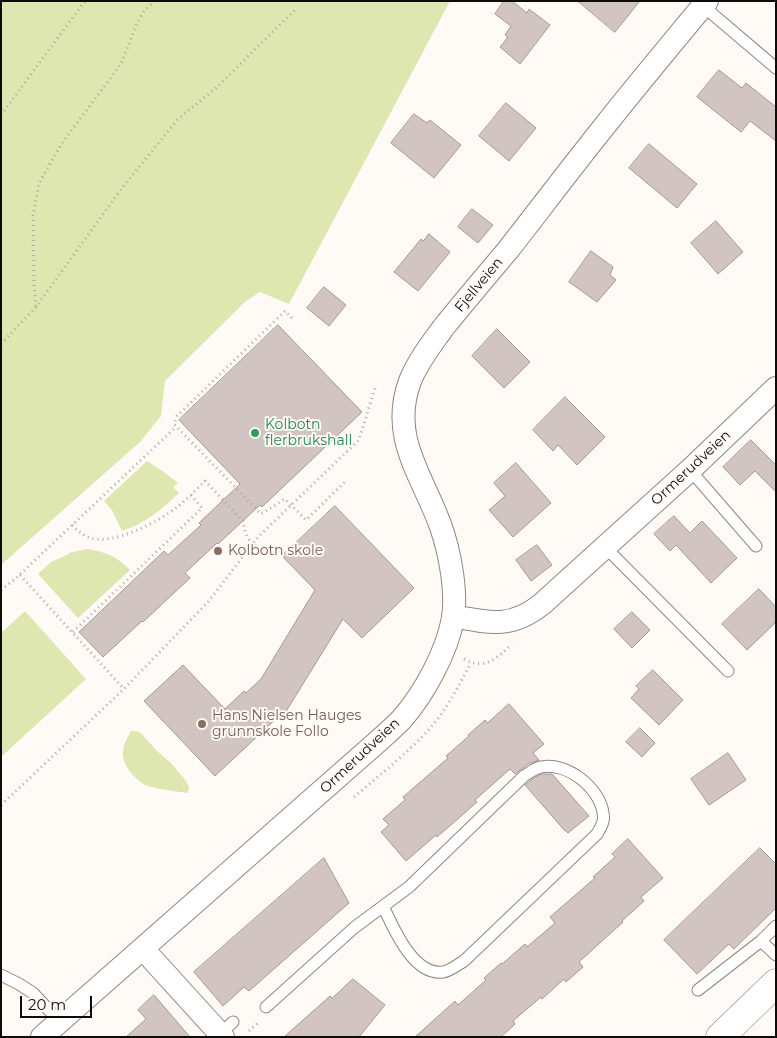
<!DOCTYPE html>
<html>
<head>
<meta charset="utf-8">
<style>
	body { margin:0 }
	#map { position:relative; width:777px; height:1038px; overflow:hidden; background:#fffaf6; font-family:Montserrat,sans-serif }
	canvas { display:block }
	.frame { position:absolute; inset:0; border:2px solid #0f0b08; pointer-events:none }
	.scale { position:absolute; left:20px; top:996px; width:72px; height:22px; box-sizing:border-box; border:2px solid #0f0b08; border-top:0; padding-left:6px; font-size:15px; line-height:18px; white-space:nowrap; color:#0f0b08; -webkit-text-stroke:4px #fffaf6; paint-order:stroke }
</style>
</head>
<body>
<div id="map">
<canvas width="777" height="1038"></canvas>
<div class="frame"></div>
<div class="scale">20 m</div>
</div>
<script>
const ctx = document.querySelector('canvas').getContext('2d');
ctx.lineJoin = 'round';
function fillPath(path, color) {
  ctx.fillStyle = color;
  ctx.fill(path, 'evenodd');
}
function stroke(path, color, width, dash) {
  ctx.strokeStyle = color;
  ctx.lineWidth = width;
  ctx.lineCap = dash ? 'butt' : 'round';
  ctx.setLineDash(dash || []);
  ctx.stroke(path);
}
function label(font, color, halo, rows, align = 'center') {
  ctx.font = font + ' Montserrat,sans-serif';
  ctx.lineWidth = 4;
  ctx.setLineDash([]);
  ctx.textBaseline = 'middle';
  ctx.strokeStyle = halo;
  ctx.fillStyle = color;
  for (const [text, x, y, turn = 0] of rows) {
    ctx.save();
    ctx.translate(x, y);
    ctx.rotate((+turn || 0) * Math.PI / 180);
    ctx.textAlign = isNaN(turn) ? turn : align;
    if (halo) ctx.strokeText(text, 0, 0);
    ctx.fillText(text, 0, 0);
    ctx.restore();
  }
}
fillPath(new Path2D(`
	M 1,1 L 450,1 L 289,304 L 260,292 L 246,301 L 165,381 L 161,416 L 140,442 L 1,565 Z
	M 147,461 L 164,472 L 178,483 L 173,487 L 179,493 C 162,509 145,524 122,531 L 112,510 L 104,501 Z
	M 87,549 C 106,552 116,556 130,570 L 78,618 L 38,574 L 51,562 L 69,554 L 69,553 Z
	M 25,611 L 86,679 L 1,757 L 1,633 Z
	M 131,731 L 136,731 L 141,733 L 157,751 L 171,763 L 186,781 L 189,787 L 188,793 C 175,791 161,790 148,786 C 137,782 122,766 123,753 C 123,745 127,738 131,731 Z`), '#dee7b0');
const building = new Path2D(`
	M 504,1 L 512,1 L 527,13 L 529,9 L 550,25 L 520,64 L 500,47 L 508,37 L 505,35 L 511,26 L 495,14 Z
	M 578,1 L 640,1 L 615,32 Z
	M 719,70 L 742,88 L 746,83 L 776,107 L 776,141 L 750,121 L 741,132 L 697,97 Z
	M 506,103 L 536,128 L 509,161 L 479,136 Z
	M 414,114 L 427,123 L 430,120 L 461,145 L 434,178 L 391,143 Z
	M 649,144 L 697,184 L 677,208 L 629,168 Z
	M 472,209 L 493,225 L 478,243 L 458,227 Z
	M 716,221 L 743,252 L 718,274 L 691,243 Z
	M 429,234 L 450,252 L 418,291 L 394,272 L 421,239 L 423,241 Z
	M 591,251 L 613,267 L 610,275 L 616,280 L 597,302 L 569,282 Z
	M 324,287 L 346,305 L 329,326 L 307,308 Z
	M 278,325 L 362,412 L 262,507 L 260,505 L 218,544 L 217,543 L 185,573 L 190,578 L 143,622 L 142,621 L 103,657 L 79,632 L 164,551 L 168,555 L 201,525 L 199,523 L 240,484 L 179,420 Z
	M 497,329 L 530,362 L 504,388 L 472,356 Z
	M 565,397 L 605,437 L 577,465 L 558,445 L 553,451 L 533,430 Z
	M 751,440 L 776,465 L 776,492 L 755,471 L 740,485 L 723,467 Z
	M 516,463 L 551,503 L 513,537 L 489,510 L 505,496 L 494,483 Z
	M 335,506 L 414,588 L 362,638 L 343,619 L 285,713 L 282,710 L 278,717 L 215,776 L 144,701 L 183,665 L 225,709 L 244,691 L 246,693 L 261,679 L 315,590 L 282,556 Z
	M 674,516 L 690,533 L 702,521 L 737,558 L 711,583 L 676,545 L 670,551 L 654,534 Z
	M 537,545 L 552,565 L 531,581 L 516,560 Z
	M 759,589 L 776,607 L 776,622 L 747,650 L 722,624 Z
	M 632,612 L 650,630 L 632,648 L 614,629 Z
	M 653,670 L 683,700 L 659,725 L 631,698 L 639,689 L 636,686 Z
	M 509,704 L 544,744 L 533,753 L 539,760 L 528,764 L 515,774 L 510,769 L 475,800 L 477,802 L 460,817 L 437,837 L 436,835 L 406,861 L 381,832 L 389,825 L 383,819 L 405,800 L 403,797 L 448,758 L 446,756 L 469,736 L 468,735 L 485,720 L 487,723 Z
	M 640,728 L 655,743 L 642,757 L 626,742 Z
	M 728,753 L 746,780 L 709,805 L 691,779 Z
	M 542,774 L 552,774 L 589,816 L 568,833 L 565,830 L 565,831 L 525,785 L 534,778 Z
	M 628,839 L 663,878 L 641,897 L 644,901 L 622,921 L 623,922 L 579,962 L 583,967 L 566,982 L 564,979 L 542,999 L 541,997 L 513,1021 L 515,1024 L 501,1037 L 415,1037 L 455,1001 L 458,1005 L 486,980 L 484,978 L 501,963 L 502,964 L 525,944 L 527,947 L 555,923 L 550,917 L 595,878 L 593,877 L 615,857 L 612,854 Z
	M 760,848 L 776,864 L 776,908 L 734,949 L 729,944 L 697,974 L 664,940 Z
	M 324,858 L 349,903 L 249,991 L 244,987 L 223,1006 L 194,972 Z
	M 353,979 L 385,1005 L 359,1037 L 284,1037 L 330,996 L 332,998 Z
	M 154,995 L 190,1037 L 126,1037 L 146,1019 L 138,1010 Z`);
fillPath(building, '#d2c4c0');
stroke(building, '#a69894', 1);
const service = new Path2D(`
	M 703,6 L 776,68
	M 690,470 L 756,546
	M 605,547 L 721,664 L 728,671
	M 761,941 L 776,955
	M 1,975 L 19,984 L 33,993 L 59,1021
	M 698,990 L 761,941 L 776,926
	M 266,1007 L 355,927 L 409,887 L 524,776 C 529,773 535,768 541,767 C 566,761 600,788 603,813 C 605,821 601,827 597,834 L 464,961 C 457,965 450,971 443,972 C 413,976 393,927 383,906
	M 220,1034 L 233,1022`);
const minor = new Path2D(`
	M 453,616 C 489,623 511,629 542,604 L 690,470 L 776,388
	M 143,949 L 223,1037
	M 42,1037 L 375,744 C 384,736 393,728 401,720 C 424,694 447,652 453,618 C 457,591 450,553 441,527 C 423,476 389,438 410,381 C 418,361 431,345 443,328 C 464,302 486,276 508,250 C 540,209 571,168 603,128 C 637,85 672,43 707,1`);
const secondary = new Path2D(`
	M 720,1037 L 776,983`);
stroke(service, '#92877f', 13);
stroke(minor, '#92877f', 24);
stroke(secondary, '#92877f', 29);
stroke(new Path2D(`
	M 1,115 L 85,1
	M 36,306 L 34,285 L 33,216 L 39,183 L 62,143 L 121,64 L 137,23 L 144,11 L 155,1
	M 292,318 L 285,311 L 177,416 L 174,424 L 261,514 L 285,499 L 306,520 L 347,480
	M 1,344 L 36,307 L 122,188 L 178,119 L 216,88 L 297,8
	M 72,525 C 78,531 83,536 91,538 C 115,545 157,522 176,508 C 186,500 196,490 205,481 L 243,521 L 245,532 L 252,545
	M 20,575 L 124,689
	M 1,590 L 14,580 L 176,427
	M 73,632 L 202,508 L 191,495
	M 464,659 C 485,671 497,658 512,644
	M 354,797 C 381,774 409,752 432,726 C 448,707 459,685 471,663
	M 1,805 L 124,689 L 208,602 L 258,537 L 359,440 L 375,388
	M 249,1031 L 259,1022`), '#aea9a5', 3, [1, 4]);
stroke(service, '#fff', 11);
stroke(minor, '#fff', 22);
stroke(secondary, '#fff', 28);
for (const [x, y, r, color] of [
	[255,433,5,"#2e9e5b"],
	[218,551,5,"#8d6e63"],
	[202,724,5,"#8d6e63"]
]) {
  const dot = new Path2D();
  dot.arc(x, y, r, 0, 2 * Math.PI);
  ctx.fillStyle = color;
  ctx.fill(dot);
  stroke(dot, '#fffaf6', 2);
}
label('14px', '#0f0b08', '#fffaf6', [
	["Fjellveien",479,285,-50],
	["Ormerudveien",691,468,-43],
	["Ormerudveien",360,756,-43]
]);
label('14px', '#27864d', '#fffaf6', [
	["Kolbotn",265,425],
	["flerbrukshall",265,441]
], 'left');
label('14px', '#785e54', '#fffaf6', [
	["Kolbotn skole",228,551],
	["Hans Nielsen Hauges",212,716],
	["grunnskole Follo",212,732]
], 'left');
</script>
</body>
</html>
